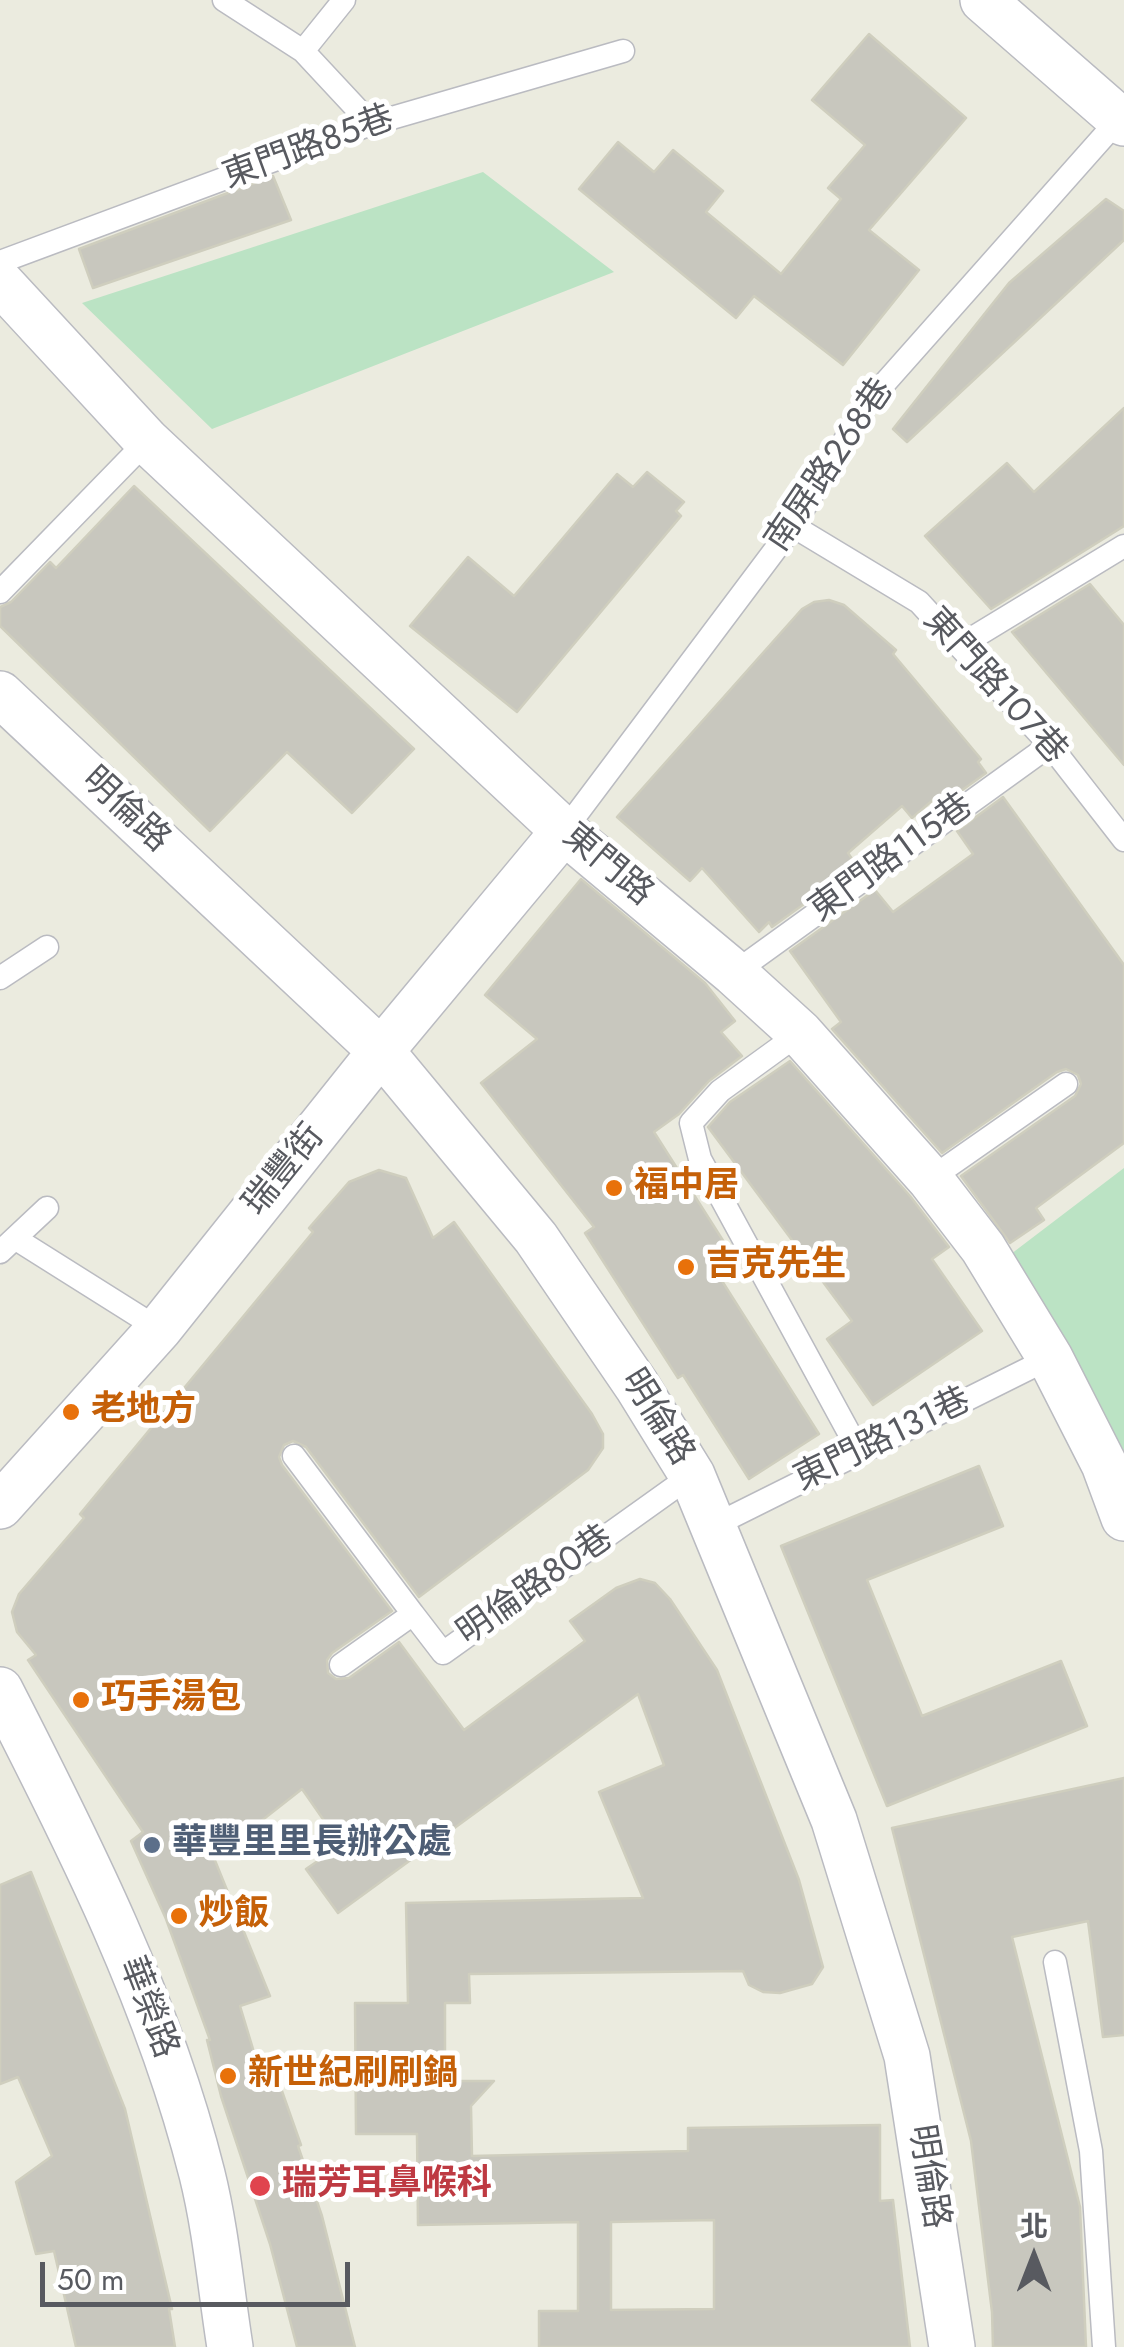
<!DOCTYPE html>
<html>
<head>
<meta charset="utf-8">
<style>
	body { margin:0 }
	#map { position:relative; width:1124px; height:2347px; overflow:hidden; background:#ebebdf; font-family:Jost,"Noto Sans TC",sans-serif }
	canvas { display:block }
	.north { position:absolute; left:984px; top:2207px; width:100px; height:100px; -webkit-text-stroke:8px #fff; paint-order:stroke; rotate:0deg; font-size:28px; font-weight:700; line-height:40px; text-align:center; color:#585a60 }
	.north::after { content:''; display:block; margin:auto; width:35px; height:45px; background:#585a60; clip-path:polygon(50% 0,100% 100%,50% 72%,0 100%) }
	.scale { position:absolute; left:40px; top:2262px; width:310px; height:45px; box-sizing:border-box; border:5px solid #585a60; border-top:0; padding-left:12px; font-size:30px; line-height:35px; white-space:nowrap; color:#585a60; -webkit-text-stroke:8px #fff; paint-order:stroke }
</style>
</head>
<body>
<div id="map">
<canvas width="1124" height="2347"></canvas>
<div class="north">北</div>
<div class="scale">50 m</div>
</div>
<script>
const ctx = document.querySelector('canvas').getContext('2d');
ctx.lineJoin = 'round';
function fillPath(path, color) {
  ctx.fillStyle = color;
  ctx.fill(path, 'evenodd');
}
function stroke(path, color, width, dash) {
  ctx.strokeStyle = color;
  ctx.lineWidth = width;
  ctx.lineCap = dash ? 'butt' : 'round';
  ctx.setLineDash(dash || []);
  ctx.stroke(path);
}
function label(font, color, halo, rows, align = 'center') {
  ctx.font = font + ' Jost,"Noto Sans TC",sans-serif';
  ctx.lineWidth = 10;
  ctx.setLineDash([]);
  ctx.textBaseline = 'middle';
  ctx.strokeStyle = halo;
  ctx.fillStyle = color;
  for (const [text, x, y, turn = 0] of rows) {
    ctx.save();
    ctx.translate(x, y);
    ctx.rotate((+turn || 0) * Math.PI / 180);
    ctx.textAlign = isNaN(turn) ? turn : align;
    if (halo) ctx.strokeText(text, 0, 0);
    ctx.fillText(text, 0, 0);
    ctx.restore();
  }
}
fillPath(new Path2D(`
	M 483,172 L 614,272 L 212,429 L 82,303 Z
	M 1124,1168 L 1124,1476 L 1011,1254 Z`), '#bbe3c4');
const building = new Path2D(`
	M 869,34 L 966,118 L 869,230 L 919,270 L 843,365 L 754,296 L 736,318 L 579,189 L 618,142 L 654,172 L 673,150 L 723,191 L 706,212 L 781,274 L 841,199 L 828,188 L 865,145 L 812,100 Z
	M 273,176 L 291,220 L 93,288 L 79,249 Z
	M 1106,199 L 1124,211 L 1124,240 L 907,442 L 893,429 L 1009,283 Z
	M 1124,408 L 1124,526 L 991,609 L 925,536 L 1007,463 L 1034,492 Z
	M 647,472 L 684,502 L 676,511 L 681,516 L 517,712 L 410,626 L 468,557 L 514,596 L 617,474 L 633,487 Z
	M 134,486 L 414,749 L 352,813 L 287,752 L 210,831 L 0,626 L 0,607 L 11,602 L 50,562 L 56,568 Z
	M 1090,584 L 1124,625 L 1124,765 L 1012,632 Z
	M 829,600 L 844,605 L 896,650 L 893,654 L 981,759 L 978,762 L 986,773 L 940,806 L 934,799 L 912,818 L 902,806 L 848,853 L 857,866 L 772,927 L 769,922 L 759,932 L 702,868 L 690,881 L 617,817 L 802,609 L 814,602 Z
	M 1003,797 L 1124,965 L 1124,1143 L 1036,1208 L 1044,1220 L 1010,1243 L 961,1176 L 1075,1096 L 1081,1084 L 1078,1075 L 1066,1069 L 1057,1072 L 942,1153 L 832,1029 L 841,1022 L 790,951 L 875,890 L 893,912 L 973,854 L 957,831 Z
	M 581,879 L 705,983 L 735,1021 L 721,1032 L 742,1056 L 709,1081 L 679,1114 L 654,1132 L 736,1261 L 717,1273 L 819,1434 L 749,1479 L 683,1375 L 678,1378 L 585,1233 L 594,1227 L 481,1083 L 537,1039 L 485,995 Z
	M 790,1061 L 910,1196 L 949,1247 L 932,1259 L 982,1331 L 873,1405 L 827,1339 L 852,1321 L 708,1127 L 730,1102 Z
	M 379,1170 L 406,1178 L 433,1238 L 454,1222 L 592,1414 L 603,1434 L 603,1448 L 588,1470 L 419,1597 L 306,1447 L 293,1441 L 284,1445 L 279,1457 L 282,1465 L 392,1611 L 332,1653 L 327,1660 L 328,1673 L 336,1679 L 349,1678 L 399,1642 L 464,1730 L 585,1641 L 570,1621 L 616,1588 L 640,1579 L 655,1583 L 670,1599 L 717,1670 L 799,1880 L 823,1967 L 812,1984 L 780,1993 L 763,1992 L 749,1985 L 743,1971 L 469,1974 L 470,2003 L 445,2003 L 445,2081 L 494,2081 L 471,2106 L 472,2156 L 688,2151 L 688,2128 L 880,2125 L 880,2201 L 893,2200 L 910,2347 L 539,2347 L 539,2311 L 578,2311 L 578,2222 L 418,2225 L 417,2134 L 356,2134 L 355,2003 L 408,2003 L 406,1903 L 643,1898 L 599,1792 L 664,1765 L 638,1694 L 338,1913 L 306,1869 L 341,1845 L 302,1789 L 214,1858 L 270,1996 L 240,2006 L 263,2082 L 277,2077 L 301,2145 L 298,2146 L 322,2216 L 355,2347 L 297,2347 L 270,2244 L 221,2096 L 207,2040 L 210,2040 L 166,1919 L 131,1841 L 143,1832 L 28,1660 L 36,1655 L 17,1632 L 12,1612 L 19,1594 L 84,1518 L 80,1514 L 313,1232 L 309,1228 L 349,1182 ZM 714,2220 L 714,2309 L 611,2310 L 611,2222 Z
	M 979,1466 L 1003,1526 L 867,1580 L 922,1716 L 1061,1661 L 1087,1726 L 887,1806 L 781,1546 Z
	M 1124,1778 L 1124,2035 L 1103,2037 L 1088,1921 L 1012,1937 L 1080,2207 L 1086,2347 L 993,2347 L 992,2312 L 971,2141 L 892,1828 Z
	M 31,1872 L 125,2109 L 172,2309 L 169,2309 L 175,2347 L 76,2347 L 54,2251 L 36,2254 L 16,2182 L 52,2156 L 18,2077 L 0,2084 L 0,1885 Z`);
fillPath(building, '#c8c7be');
stroke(building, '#cfcebe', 2.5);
const lane = new Path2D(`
	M 224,0 L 303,51 L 371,124
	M 303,51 L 344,0
	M 0,262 L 371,124 L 623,51
	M 793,526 L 919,602 L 1050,745 L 1124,840
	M 0,592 L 147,441
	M 961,645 L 1124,546
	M 564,831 L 793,526 L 868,402 L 1119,119
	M 734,973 L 1050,745
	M 0,978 L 47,947
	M 800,1033 L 720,1091 L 691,1123 L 700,1159 L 860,1453
	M 930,1179 L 1066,1084
	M 16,1239 L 159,1329
	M 0,1252 L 47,1208
	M 294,1456 L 413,1614
	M 715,1525 L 1050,1358
	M 341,1665 L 413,1614 L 443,1653 L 692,1475
	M 1055,1962 L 1091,2151 L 1104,2347`);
const street = new Path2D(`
	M 983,0 L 1124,123
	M 0,282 L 147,441 L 564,831 L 734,973 L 800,1033 L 930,1179 L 983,1248 L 1050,1358 L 1104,1464 L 1124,1518
	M 0,694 L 381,1051 L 536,1238 L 637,1386 L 692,1475 L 834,1820 L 907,2056 L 952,2347
	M 0,1506 L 159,1329 L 381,1051 L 564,831
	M 0,1690 C 80,1846 159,2003 202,2174 C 216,2230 221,2290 230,2347`);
stroke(lane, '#babbc1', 25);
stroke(street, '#babbc1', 48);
stroke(lane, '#fff', 22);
stroke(street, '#fff', 45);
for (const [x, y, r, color] of [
	[614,1188,10,"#e8710a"],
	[686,1267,10,"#e8710a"],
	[71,1412,10,"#e8710a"],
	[81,1700,10,"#e8710a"],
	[152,1845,10,"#5c6f8a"],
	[179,1916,10,"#e8710a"],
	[228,2076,10,"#e8710a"],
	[260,2186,12,"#e0444e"]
]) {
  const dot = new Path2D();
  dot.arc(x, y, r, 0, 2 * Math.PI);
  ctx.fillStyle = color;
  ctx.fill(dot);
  stroke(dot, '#fff', 4);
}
label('35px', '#585a60', '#fff', [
	["東門路85巷",309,149,-20],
	["南屏路268巷",831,466,-56],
	["東門路107巷",994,687,48],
	["明倫路",125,811,43],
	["東門路115巷",892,859,-36],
	["東門路",607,866,40],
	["瑞豐街",285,1171,-51],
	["明倫路",656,1418,58],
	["東門路131巷",883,1441,-26],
	["明倫路80巷",536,1587,-35],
	["華榮路",147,2008,69],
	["明倫路",927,2177,81]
]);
label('bold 35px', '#c56008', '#fff', [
	["福中居",634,1188],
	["吉克先生",706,1267],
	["老地方",91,1412],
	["巧手湯包",101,1700],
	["炒飯",199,1916],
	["新世紀刷刷鍋",248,2076]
], 'left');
label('bold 35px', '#4e5e75', '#fff', [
	["華豐里里長辦公處",172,1845]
], 'left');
label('bold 35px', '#be3a42', '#fff', [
	["瑞芳耳鼻喉科",282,2186]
], 'left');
</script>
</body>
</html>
